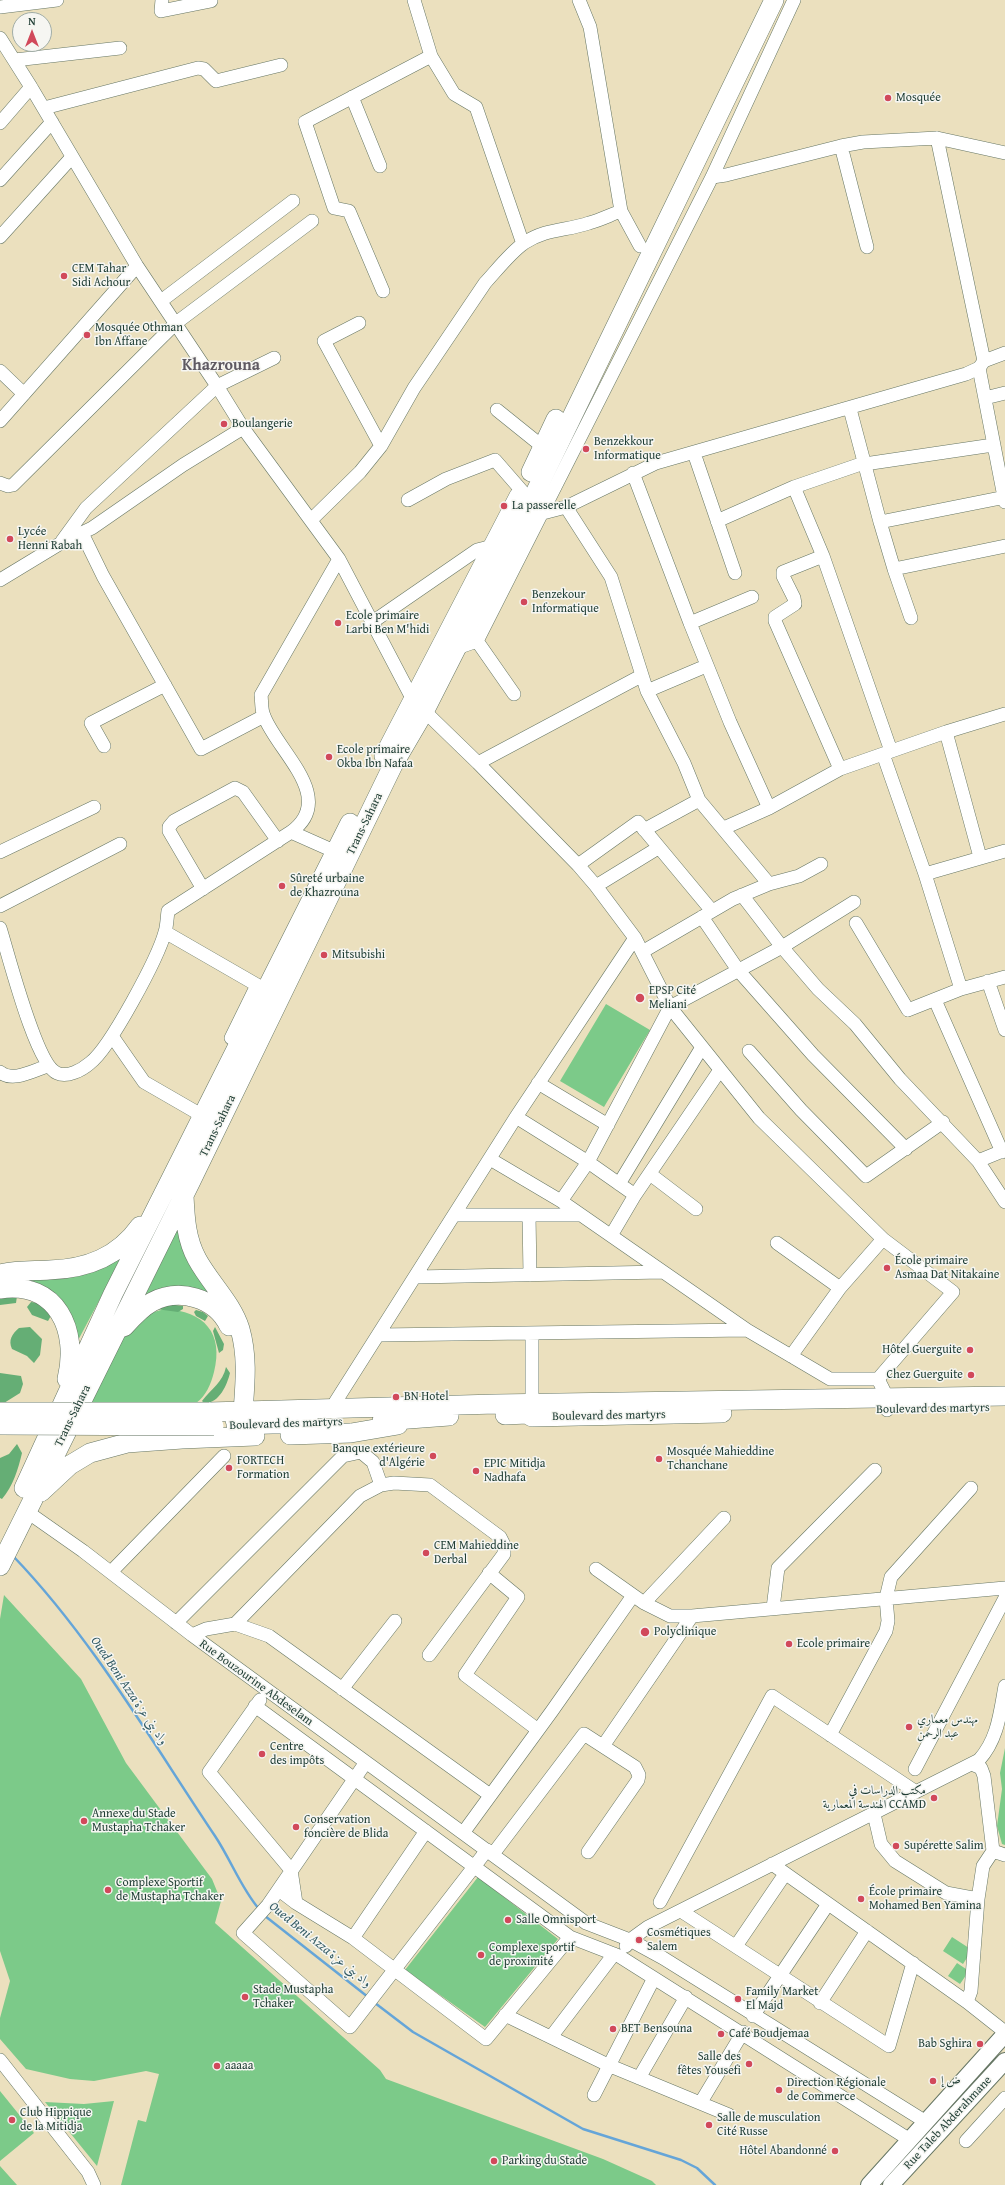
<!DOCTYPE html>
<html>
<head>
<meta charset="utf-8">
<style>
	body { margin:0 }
	#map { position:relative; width:1005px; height:2185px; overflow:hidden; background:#ebe0be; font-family:"Gentium Book Plus",serif }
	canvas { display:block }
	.north { position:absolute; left:12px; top:12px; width:40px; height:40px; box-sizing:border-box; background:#f6f6f2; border:1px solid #a0aca6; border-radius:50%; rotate:0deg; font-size:11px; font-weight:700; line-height:16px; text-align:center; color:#1f3d34 }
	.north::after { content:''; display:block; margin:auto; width:14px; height:18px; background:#d1495b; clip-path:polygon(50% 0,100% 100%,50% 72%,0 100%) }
</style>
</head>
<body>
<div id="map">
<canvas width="1005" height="2185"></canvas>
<div class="north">N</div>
</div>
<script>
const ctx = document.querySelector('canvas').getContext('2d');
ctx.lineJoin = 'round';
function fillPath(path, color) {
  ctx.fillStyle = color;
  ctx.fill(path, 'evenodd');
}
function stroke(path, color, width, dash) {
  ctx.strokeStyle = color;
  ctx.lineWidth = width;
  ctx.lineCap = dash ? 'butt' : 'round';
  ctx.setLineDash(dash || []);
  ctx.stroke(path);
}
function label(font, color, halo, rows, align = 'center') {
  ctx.font = font + ' "Gentium Book Plus",Amiri,serif';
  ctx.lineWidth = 3;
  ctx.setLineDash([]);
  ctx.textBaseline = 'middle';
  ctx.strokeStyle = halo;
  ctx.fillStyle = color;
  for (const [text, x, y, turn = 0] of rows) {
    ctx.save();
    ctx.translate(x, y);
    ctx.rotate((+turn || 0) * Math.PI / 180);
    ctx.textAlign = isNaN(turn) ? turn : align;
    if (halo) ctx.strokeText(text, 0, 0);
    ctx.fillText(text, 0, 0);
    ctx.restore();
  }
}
fillPath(new Path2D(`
	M 606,1004 L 650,1030 L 604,1107 L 560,1081 Z
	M 178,1215 L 222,1312 L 139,1294 Z
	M 125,1252 L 75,1346 L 74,1330 L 7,1278 Z
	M 165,1309 C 204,1311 224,1333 214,1372 C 211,1384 206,1396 196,1403 L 89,1403 C 107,1369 122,1317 165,1309 Z
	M 4,1595 L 81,1679 L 126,1763 L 212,1879 L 221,1901 L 215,1923 L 380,2070 L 386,2079 L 603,2159 L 652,2181 L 656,2185 L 121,2185 L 138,2120 L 146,2122 L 159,2074 L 146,2071 L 94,2081 L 70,2079 L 26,2069 L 0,2039 L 0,2018 L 10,1981 L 0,1951 L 0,1619 Z
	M 1005,1748 L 1005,1845 L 1002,1844 L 997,1826 L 1002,1789 L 1000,1773 Z
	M 478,1877 L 558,1939 L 485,2027 L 405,1970 Z
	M 952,1937 L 972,1950 L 963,1964 L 943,1951 Z
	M 957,1963 L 969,1971 L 960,1984 L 948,1976 Z
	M 0,2091 L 34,2133 L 0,2161 Z
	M 114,2101 L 97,2166 L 45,2102 L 84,2104 Z
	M 0,2166 L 17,2185 L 0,2185 Z`), '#7cca89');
fillPath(new Path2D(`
	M 17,1296 L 16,1303 L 0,1305 L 0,1297 Z
	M 31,1302 L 38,1303 L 52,1314 L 48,1321 L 32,1315 L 27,1307 Z
	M 168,1304 L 183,1306 L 183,1309 L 178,1312 L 156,1309 Z
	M 196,1310 L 203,1312 L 208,1316 L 205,1321 L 196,1316 L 194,1312 Z
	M 30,1327 L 42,1339 L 40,1355 L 34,1363 L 27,1356 L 12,1349 C 8,1340 12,1334 19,1328 Z
	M 215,1327 L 224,1344 L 223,1350 L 219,1353 L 213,1331 Z
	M 226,1367 L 230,1373 C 227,1385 219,1404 204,1403 L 202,1401 C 211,1389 223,1382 226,1367 Z
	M 0,1373 L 21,1376 L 23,1384 L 20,1393 L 4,1403 L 0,1402 Z
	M 17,1444 L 22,1453 C 18,1470 13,1486 2,1499 L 0,1498 L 0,1458 L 9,1454 Z`), '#65ae75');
stroke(new Path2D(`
	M 13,1556 C 92,1638 152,1742 215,1836 C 231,1860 241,1888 259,1909
	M 265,1916 L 368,1997
	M 375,2003 L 413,2032 L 583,2129 L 681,2160 L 697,2168 L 715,2185`), '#65a5d8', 2.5);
const minor = new Path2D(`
	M 162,0 L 161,11 L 211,1
	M 414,0 L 431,56 L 454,94 L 476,107 L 523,244
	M 579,0 L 590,27 L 621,211 L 640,246
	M 0,7 L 57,0
	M 0,38 L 31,87 L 137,266 L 217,386 L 243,428 L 339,559 L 413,700 L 478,763 L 578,865 L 596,886 L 635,938 L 670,1007 L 759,1118 L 883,1239 L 953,1292 L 878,1379
	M 15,60 L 120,48
	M 352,97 L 380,166
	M 44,108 L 198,68 L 204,69 L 216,81 L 281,65
	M 0,123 L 31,87
	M 937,138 L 984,361
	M 841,146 L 867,247
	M 712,177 L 726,175 L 841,146 L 863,142 L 937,138 L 1005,153
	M 0,180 L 52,122
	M 0,237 L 72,157
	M 383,291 L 349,211 L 334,208 L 305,122 L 431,56
	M 161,301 L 293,201
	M 359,323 L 324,341 L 381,446
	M 979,368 L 1005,502
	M 0,371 L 24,394
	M 985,398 L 1005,393
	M 850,409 L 880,522
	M 497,410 L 543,447
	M 0,421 L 137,266
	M 694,453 L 735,573
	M 633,473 L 690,623 L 752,597
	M 0,483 L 8,486 L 13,485 L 176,323 L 312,221
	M 794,487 L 823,556 L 891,751
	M 408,500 L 446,479 L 495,460 L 522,491
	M 566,507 L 611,577 L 647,691 L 684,763 L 699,800 L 769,884
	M 543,513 L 566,507 L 656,463 L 966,374 L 979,368 L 984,361 L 1005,353
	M 311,520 L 360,472 L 381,446 L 414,388 L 485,283 C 497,270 510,253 524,243 C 547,228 566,231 589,223 C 600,220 610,215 621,211
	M 717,521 L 794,487 L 858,465 L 993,445
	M 82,533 L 103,576 L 201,749 L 264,716
	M 62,541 L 86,508 L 217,386 L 274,358
	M 823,556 L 783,572 L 783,576 L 794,598 L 795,604 L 775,617 L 775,621 L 840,769
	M 894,569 L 1005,546
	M 0,580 L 61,543 L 92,528 L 183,465 L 243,428
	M 911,618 L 894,569 L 880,522 L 1005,497
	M 371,623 L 477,550 L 493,546
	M 690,623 L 730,722 L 769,808
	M 477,641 L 514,694
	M 457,648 L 477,641 L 712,177 L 794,0
	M 647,691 L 706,666
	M 946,732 L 980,857
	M 104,746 L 91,723 L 165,685
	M 883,754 L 925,874 L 961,989
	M 478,763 L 641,676
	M 724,828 L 769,808 L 840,769 L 946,732 L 1005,714
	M 644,830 L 699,800
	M 291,832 L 336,852
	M 0,852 L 94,807
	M 578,865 L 638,822 L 712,911
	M 925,874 L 1005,851
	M 596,886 L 658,848
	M 203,889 L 169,831 L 169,827 L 174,821 L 235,788 L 243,792 L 278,841
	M 742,895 L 782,947 L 818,989 L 855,1024 L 900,1079 L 978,1161 L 1005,1202
	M 0,906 L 120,844
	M 702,917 L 738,970 L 813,1055 L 906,1149
	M 856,923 L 908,1010 L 961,989 L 1005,977
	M 0,928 C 8,953 36,1065 57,1073 C 67,1078 82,1070 90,1063 C 110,1048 158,958 165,932 C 167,926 167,918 168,911 L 291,832 C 338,798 277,751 264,716 C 261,710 262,701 261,695 L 339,559
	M 165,932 L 257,985 L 231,1038
	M 642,952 L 733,899 L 769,884 L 799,876 L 821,864
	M 988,981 L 1005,1030
	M 935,1000 L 1002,1152
	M 112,1036 L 144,1082 L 196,1112
	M 749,1051 L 801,1110 L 866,1176 L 943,1122
	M 0,1072 C 13,1083 34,1070 48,1066
	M 538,1083 L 608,1125
	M 516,1117 L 588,1162 L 561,1201
	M 490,1159 L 561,1201 L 747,1330 L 830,1379 L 878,1379
	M 978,1161 L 1005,1150
	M 650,1174 L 696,1209
	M 619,1184 L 702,1047
	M 635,1195 L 588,1162 L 670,1007 L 782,947 L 854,902
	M 455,1215 L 581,1215
	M 529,1215 L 530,1275
	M 612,1234 L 635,1195 L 720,1070
	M 777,1243 L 840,1288
	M 416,1277 L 662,1272
	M 532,1333 L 532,1403
	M 379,1335 L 747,1330
	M 791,1356 L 840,1288 L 883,1239
	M 878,1379 L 887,1397 L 887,1410
	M 333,1409 L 336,1401 L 516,1117 L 635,938
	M 26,1511 L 83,1551 L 192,1635 L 586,1923 L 630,1940 L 663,1958 L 926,2122
	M 596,1569 L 644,1603 L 670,1616 L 692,1616 L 1005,1588
	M 111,1572 L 224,1456
	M 489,1573 L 518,1597 L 465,1675 L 538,1730
	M 644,1603 L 724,1518
	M 773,1608 L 778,1568 L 875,1470
	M 176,1623 L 343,1456 L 361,1452 L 373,1462 L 381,1485
	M 235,1624 L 269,1636 L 490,1795
	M 192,1635 L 206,1629 L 235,1624 L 360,1496 L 381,1485 L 394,1483 L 430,1485 L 500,1537 L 504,1545 L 504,1554 L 429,1655
	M 342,1689 L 395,1621
	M 260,1700 L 209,1772 L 291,1870 L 296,1903
	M 255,1706 L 570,1937 L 619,1956 L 910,2140
	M 830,1735 L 886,1631 L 888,1621 L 886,1598 L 891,1577 L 971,1488
	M 603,1746 L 692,1616
	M 366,1762 L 268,1905 L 243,1933 L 350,2027 L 487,1850
	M 972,1764 L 981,1768 L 984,1776 L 993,1851 L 1005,1855
	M 915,1769 L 1005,1598
	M 874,1814 L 881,1844 L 895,1861 L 946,1893 L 978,1899 L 983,1866 L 993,1851
	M 463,1833 L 552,1711 L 632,1597
	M 493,1854 L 584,1734 L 635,1767 L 639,1775 L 638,1780 L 588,1852
	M 772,1864 L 967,2002 L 1005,2032
	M 279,1890 L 296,1903 L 353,1938 L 486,2039 L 570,1937
	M 660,1902 L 772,1696 L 916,1792
	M 681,1911 L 889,2046 L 913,1963
	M 353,1938 L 426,1831
	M 626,1946 L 630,1940 L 648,1927 L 979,1760 C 998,1739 1000,1713 1005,1686
	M 736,1946 L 785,1874
	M 967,2002 L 971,1991 L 978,1899
	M 820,2003 L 867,1931
	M 505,2015 L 608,2065 L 729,2115
	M 753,2016 L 828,1904
	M 551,2037 L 614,1954
	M 0,2060 L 88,2172 L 94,2185
	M 639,2078 L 686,1997
	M 594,2095 L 654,1978
	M 701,2102 L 743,2032
	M 966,2141 L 1005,2098`);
const major = new Path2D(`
	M 869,2185 L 1005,2034
	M 891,2185 L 1005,2061`);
const highway = new Path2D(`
	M 531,472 L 556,419
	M 384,756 L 519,496
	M 184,1196 C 185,1217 186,1239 197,1259 C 210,1283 232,1303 240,1329 C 248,1357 245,1384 243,1412 L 235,1420
	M 0,1274 C 16,1270 33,1271 49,1270 C 87,1269 118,1257 140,1226
	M 0,1289 C 57,1281 79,1330 67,1379
	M 124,1327 C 133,1317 141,1308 152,1302 C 179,1288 215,1297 229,1326
	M 209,1412 L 496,1404 L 1005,1396
	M 505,1415 L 527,1414 L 532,1417 L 722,1413
	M 382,1421 L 449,1416
	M 236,1425 L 309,1423
	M 290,1435 L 351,1433 L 398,1425
	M 24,1488 L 113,1294 L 350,823
	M 41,1492 L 70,1465 L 90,1453 L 127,1443 L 182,1439 L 255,1436
	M 0,1566 L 191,1181 L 393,765 L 424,712 L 536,491 L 774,0`);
stroke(minor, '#667664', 14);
stroke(major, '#667664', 18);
stroke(highway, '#667664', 20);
stroke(minor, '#fff', 13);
stroke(major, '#fff', 16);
stroke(highway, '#fff', 19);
const highwayBridge = new Path2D(`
	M 0,1412 L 209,1412
	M 0,1425 L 214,1426`);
stroke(highwayBridge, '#667664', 20, []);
stroke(highwayBridge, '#fff', 19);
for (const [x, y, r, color] of [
	[888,98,4,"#d1495b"],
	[64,276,4,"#d1495b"],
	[87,335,4,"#d1495b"],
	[224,424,4,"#d1495b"],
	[586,449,4,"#d1495b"],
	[504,506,4,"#d1495b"],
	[10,539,4,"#d1495b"],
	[524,602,4,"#d1495b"],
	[338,623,4,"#d1495b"],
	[329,757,4,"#d1495b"],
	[282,886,4,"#d1495b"],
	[324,955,4,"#d1495b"],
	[640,998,5,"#d1495b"],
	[887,1268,4,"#d1495b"],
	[970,1350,4,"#d1495b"],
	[971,1375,4,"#d1495b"],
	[396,1397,4,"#d1495b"],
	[433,1456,4,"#d1495b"],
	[659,1459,4,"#d1495b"],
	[229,1468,4,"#d1495b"],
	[476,1471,4,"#d1495b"],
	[426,1553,4,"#d1495b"],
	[645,1632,5,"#d1495b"],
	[789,1644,4,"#d1495b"],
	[909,1727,4,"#d1495b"],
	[262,1754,4,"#d1495b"],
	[934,1798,4,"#d1495b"],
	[84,1821,4,"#d1495b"],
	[296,1827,4,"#d1495b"],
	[896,1846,4,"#d1495b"],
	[108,1890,4,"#d1495b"],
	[861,1899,4,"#d1495b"],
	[508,1920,4,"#d1495b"],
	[639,1940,4,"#d1495b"],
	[481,1955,4,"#d1495b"],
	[245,1997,4,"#d1495b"],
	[738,1999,4,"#d1495b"],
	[613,2029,4,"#d1495b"],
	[721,2034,4,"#d1495b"],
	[980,2044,4,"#d1495b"],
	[749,2064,4,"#d1495b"],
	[217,2066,4,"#d1495b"],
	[933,2081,4,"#d1495b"],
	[779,2090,4,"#d1495b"],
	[12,2120,4,"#d1495b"],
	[709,2125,4,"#d1495b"],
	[835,2151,4,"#d1495b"],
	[494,2161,4,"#d1495b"]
]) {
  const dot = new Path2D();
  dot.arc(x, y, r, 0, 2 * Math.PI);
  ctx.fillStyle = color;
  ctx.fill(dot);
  stroke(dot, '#f6f6f2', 1.5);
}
label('12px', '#1f3d34', '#f6f6f2', [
	["Mosquée",896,98],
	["CEM Tahar",72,269],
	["Sidi Achour",72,283],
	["Mosquée Othman",95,328],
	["Ibn Affane",95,342],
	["Boulangerie",232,424],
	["Benzekkour",594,442],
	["Informatique",594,456],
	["La passerelle",512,506],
	["Lycée",18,532],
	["Henni Rabah",18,546],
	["Benzekour",532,595],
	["Informatique",532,609],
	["Ecole primaire",346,616],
	["Larbi Ben M'hidi",346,630],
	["Ecole primaire",337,750],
	["Okba Ibn Nafaa",337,764],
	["Sûreté urbaine",290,879],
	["de Khazrouna",290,893],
	["Mitsubishi",332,955],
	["EPSP Cité",649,991],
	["Meliani",649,1005],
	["École primaire",895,1261],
	["Asmaa Dat Nitakaine",895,1275],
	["Hôtel Guerguite",962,1350,"right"],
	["Chez Guerguite",963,1375,"right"],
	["BN Hotel",404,1397],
	["Banque extérieure",425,1449,"right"],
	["d'Algérie",425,1463,"right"],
	["Mosquée Mahieddine",667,1452],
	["Tchanchane",667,1466],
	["FORTECH",237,1461],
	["Formation",237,1475],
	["EPIC Mitidja",484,1464],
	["Nadhafa",484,1478],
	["CEM Mahieddine",434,1546],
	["Derbal",434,1560],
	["Polyclinique",654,1632],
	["Ecole primaire",797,1644],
	["مهندس معماري",917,1720],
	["عبد الرحمن",917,1734],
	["Centre",270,1747],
	["des impôts",270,1761],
	["مكتب الدراسات في",926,1791,"right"],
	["الهندسة المعمارية CCAMD",926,1805,"right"],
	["Annexe du Stade",92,1814],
	["Mustapha Tchaker",92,1828],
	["Conservation",304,1820],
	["foncière de Blida",304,1834],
	["Supérette Salim",904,1846],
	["Complexe Sportif",116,1883],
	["de Mustapha Tchaker",116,1897],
	["École primaire",869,1892],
	["Mohamed Ben Yamina",869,1906],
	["Salle Omnisport",516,1920],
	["Cosmétiques",647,1933],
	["Salem",647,1947],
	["Complexe sportif",489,1948],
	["de proximité",489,1962],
	["Stade Mustapha",253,1990],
	["Tchaker",253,2004],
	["Family Market",746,1992],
	["El Majd",746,2006],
	["BET Bensouna",621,2029],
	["Café Boudjemaa",729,2034],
	["Bab Sghira",972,2044,"right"],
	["Salle des",741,2057,"right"],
	["fêtes Yousefi",741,2071,"right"],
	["aaaaa",225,2066],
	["ض إ",941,2081],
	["Direction Régionale",787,2083],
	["de Commerce",787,2097],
	["Club Hippique",20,2113],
	["de la Mitidja",20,2127],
	["Salle de musculation",717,2118],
	["Cité Russe",717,2132],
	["Hôtel Abandonné",827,2151,"right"],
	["Parking du Stade",502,2161]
], 'left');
label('12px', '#1f3d34', '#f6f6f2', [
	["Trans-Sahara",365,824,-64],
	["Trans-Sahara",218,1126,-64],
	["Boulevard des martyrs",933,1409,-1],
	["Trans-Sahara",73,1416,-64],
	["Boulevard des martyrs",609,1416,-1],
	["Boulevard des martyrs",286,1424,-2],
	["Rue Bouzourine Abdeselam",256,1683,36],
	["Rue Taleb Abderahmane",948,2123,-47]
]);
label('italic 13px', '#345c65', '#f6f6f2', [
	["Oued Beni Azza واد بني عزة",129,1691,56],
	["Oued Beni Azza واد بني عزة",320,1945,39]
]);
label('bold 16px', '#5e5962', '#f6f6f2', [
	["Khazrouna",221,366]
]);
</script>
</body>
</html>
